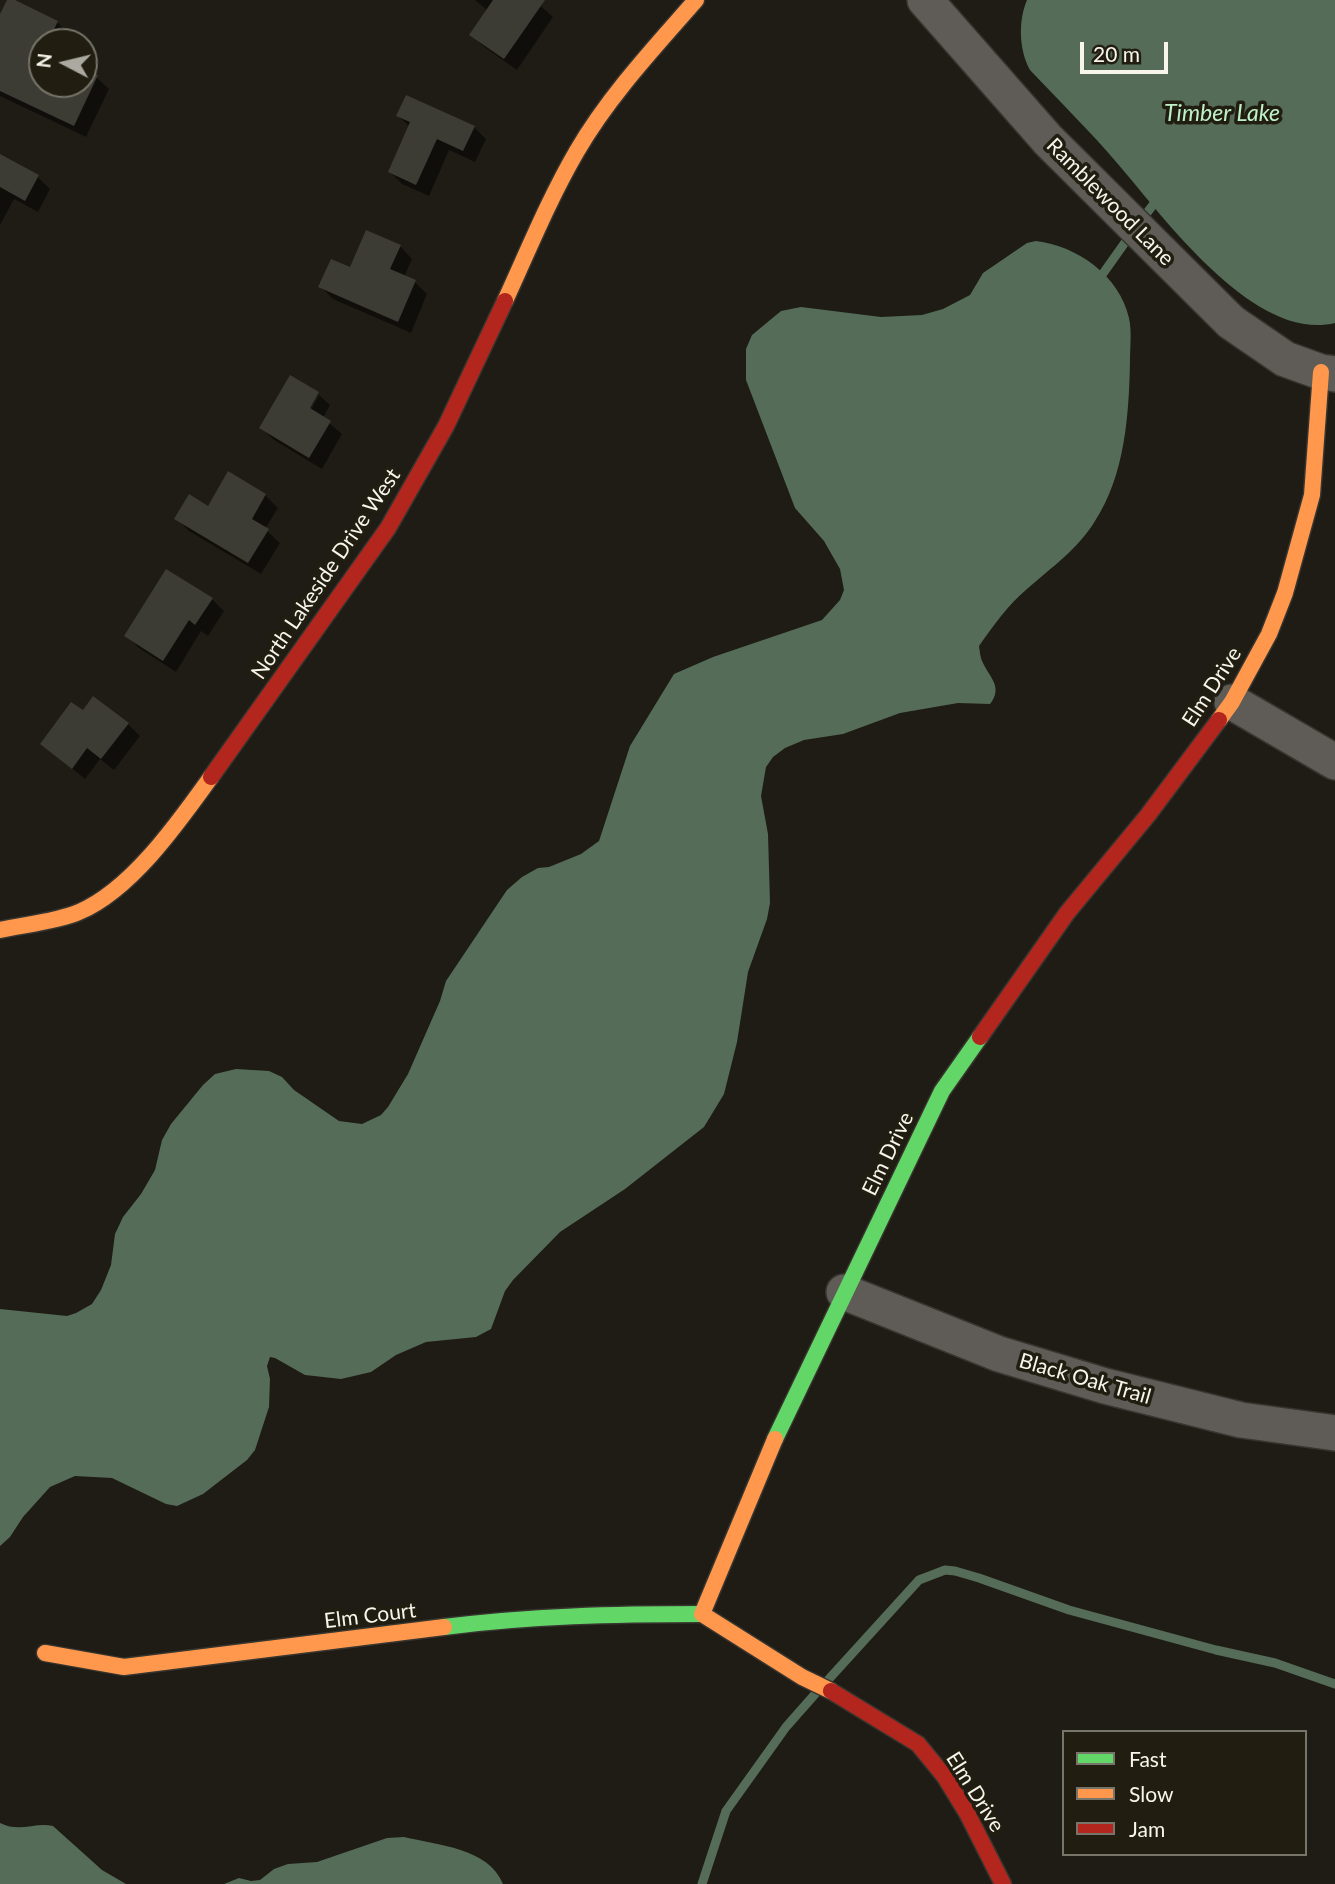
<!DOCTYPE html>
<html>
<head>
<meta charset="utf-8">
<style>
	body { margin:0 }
	#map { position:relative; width:1335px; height:1884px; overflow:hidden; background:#1e1c14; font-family:Lato,sans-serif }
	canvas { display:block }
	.legend { position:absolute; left:1062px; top:1730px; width:245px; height:126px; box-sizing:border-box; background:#211e11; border:2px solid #777469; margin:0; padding:9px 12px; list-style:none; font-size:21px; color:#f7f5ec }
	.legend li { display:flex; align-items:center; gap:14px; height:35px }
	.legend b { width:35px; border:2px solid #777469 }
	.north { position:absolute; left:28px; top:28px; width:70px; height:70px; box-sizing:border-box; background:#211e11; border:2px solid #777469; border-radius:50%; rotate:277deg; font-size:19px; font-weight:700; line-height:28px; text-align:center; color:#f7f5ec }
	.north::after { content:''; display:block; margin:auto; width:24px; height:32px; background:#aba9a0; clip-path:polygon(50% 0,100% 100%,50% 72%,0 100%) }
	.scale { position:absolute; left:1080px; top:42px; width:88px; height:32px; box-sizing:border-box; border:4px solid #f7f5ec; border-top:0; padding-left:9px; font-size:21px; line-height:24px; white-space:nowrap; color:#f7f5ec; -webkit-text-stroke:5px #211e11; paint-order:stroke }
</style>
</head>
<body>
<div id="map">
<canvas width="1335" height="1884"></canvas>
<ul class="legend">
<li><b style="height:9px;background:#63d668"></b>Fast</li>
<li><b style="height:9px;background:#ff974d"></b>Slow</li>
<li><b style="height:9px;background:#b3261e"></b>Jam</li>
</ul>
<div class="north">N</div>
<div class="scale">20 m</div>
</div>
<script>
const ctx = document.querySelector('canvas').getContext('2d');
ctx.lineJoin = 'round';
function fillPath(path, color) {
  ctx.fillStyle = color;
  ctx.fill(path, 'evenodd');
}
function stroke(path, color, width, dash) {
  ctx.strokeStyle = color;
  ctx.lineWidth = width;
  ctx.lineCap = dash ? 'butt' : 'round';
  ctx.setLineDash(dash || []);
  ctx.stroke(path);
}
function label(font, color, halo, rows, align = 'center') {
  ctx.font = font + ' Lato,sans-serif';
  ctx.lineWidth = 7;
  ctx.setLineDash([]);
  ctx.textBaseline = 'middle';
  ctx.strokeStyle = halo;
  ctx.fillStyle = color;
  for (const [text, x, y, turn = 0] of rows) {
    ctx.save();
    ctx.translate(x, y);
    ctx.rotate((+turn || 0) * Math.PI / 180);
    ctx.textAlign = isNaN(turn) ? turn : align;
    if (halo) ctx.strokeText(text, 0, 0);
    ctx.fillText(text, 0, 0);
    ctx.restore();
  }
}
fillPath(new Path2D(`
	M 1027,0 L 1335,0 L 1335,323 C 1254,343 1163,216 1117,163 C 1090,131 1059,101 1030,70 C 1019,50 1018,21 1027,0 Z
	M 1036,241 C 1077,246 1119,275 1129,318 C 1132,331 1130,348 1130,361 C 1129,415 1125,475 1095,521 C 1078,549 1052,567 1027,589 C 1008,605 993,626 979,646 C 980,652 980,657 983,663 C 990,678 1003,687 990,704 L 958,703 L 900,713 L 843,734 L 804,740 L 785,748 L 773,757 L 766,767 L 761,796 L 768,834 L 770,903 L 767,919 L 748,972 L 737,1042 L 724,1094 L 704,1127 L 625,1189 L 560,1232 L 513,1280 L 505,1291 L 491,1329 L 476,1337 L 426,1342 L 396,1355 L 371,1372 L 341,1379 L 305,1375 L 275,1358 L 270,1357 L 267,1366 L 270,1379 L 269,1407 L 255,1450 L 247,1460 L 203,1494 L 177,1506 L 166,1504 L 112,1478 L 75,1476 L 50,1487 L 23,1517 L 10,1537 L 0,1546 L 0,1309 L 67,1316 L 76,1313 L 92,1304 L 101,1290 L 111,1265 L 115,1234 L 123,1217 L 141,1194 L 155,1170 L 162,1140 L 171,1124 L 203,1085 L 215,1074 L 236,1069 L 269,1071 L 282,1077 L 294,1090 L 339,1121 L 362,1124 L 381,1115 L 388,1107 L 408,1074 L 440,1001 L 446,981 L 507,890 L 522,877 L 538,868 L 549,867 L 581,854 L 599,841 L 630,746 L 674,674 L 713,657 L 822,620 L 840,600 L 844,590 L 840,569 L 824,541 L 795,508 L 746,380 L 746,349 L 752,335 L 781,311 L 801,307 L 881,317 L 922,315 L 943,309 L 970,295 L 983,273 L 1027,243 Z
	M 0,1823 C 20,1833 34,1822 53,1826 L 102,1870 L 126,1884 L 0,1884 Z
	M 404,1837 C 437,1845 489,1848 503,1884 L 224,1884 L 239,1878 L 251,1881 L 260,1880 L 274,1869 L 288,1864 L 317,1862 L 387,1838 Z`), '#556c58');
fillPath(new Path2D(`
	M 9,0 L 57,22 L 69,34 L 66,42 L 42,42 L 42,84 L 84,84 L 84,71 L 96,77 L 109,89 L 86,137 L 0,96 L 0,19 Z
	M 475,0 L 534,0 L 553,17 L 517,70 L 483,46 L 471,34 L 488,11 Z
	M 398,116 L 474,127 L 486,139 L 475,162 L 449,150 L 429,196 L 402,184 L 390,172 L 410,127 Z
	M 0,156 L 38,177 L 50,189 L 38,212 L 14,199 L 0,225 Z
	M 400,246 L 412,259 L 404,277 L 415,282 L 427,294 L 411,333 L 333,299 L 321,287 L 350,270 Z
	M 291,377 L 319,394 L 316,394 L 304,415 L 307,417 L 319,395 L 330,405 L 323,418 L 342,434 L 322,469 L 274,440 L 261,428 Z
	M 229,474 L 265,495 L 278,508 L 265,529 L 280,543 L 261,574 L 189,531 L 177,519 L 208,508 Z
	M 212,599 L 224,611 L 208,636 L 201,631 L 176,672 L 139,648 L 127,636 Z
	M 84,713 L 128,724 L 140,736 L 114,770 L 100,759 L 85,779 L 42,744 Z`), '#0007');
stroke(new Path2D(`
	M 1140,222 L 1159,197
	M 1097,282 L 1131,234
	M 828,1680 L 919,1580 L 945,1570 L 955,1571 L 979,1578 L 1069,1610 L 1216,1650 L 1275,1663 L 1335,1684
	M 702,1884 L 726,1811 L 786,1727 L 816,1693`), '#556c58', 9);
fillPath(new Path2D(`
	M 7,0 L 15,0 L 58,21 L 48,42 L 42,42 L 42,84 L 84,84 L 84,69 L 98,75 L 74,126 L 0,91 L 0,14 Z
	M 493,0 L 545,0 L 504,59 L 469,35 Z
	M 406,95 L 475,126 L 463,151 L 437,139 L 416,185 L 388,172 L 410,122 L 396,116 Z
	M 0,154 L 39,175 L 25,201 L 0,187 Z
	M 366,230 L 401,245 L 390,269 L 416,280 L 398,322 L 318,287 L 331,259 L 350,267 Z
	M 290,375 L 319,392 L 310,408 L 331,421 L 309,458 L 259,428 Z
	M 228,471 L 266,494 L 252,519 L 269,529 L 248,563 L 174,519 L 189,494 L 208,506 Z
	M 166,569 L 213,598 L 195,625 L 189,620 L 163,661 L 124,636 Z
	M 93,696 L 129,723 L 101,759 L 87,748 L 72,769 L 40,744 L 71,702 L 83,710 Z`), '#3c3c35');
const street = new Path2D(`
	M 925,0 L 1048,140 L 1231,322 L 1285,359 L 1321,372 L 1335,374
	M 1232,702 L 1335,762
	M 844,1292 L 999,1354 L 1105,1386 L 1241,1420 L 1335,1433`);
const fast = new Path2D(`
	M 775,1439 L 942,1091 L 980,1037
	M 444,1627 C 530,1616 616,1614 702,1614`);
const slow = new Path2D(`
	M 505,301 C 528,251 549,199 577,151 C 609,96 654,48 696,0
	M 1219,720 L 1232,702 L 1269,634 L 1285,593 L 1312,495 L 1321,372
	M 0,930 C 23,925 59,921 79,912 C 131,890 178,823 211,777
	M 775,1439 L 702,1614 L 802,1677 L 831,1691
	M 45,1653 L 124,1667 L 444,1627`);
const jam = new Path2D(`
	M 211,777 L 388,528 L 446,426 L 505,301
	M 980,1037 L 1067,913 L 1148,815 L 1219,720
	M 831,1691 L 918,1744 L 945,1777 L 967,1813 L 1003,1884`);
stroke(street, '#37352f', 38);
stroke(fast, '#37352f', 19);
stroke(slow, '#37352f', 19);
stroke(jam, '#37352f', 19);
stroke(street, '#5f5c57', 35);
stroke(fast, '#63d668', 16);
stroke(slow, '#ff974d', 16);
stroke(jam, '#b3261e', 16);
label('21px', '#f7f5ec', '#211e11', [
	["Ramblewood Lane",1110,202,45],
	["North Lakeside Drive West",326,574,-56],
	["Elm Drive",1212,687,-57],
	["Elm Drive",888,1154,-64],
	["Black Oak Trail",1085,1379,16],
	["Elm Court",370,1616,-7],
	["Elm Drive",975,1792,58]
]);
label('italic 23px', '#bef1c8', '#211e11', [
	["Timber Lake",1222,114]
]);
</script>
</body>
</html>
